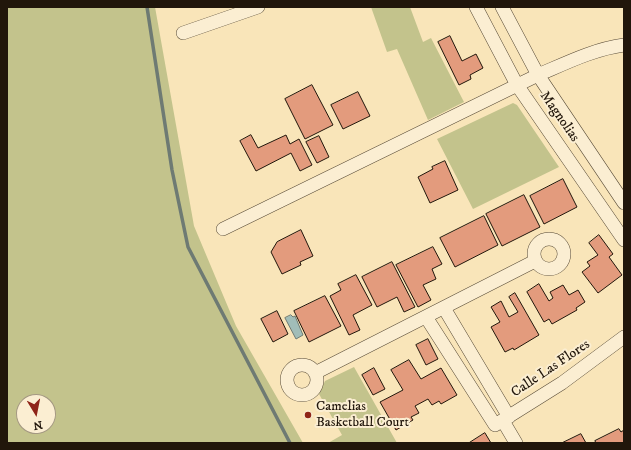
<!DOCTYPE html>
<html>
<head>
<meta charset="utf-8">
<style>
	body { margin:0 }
	#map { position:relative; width:631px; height:450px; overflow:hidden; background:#f9e5b9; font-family:"IM FELL DW Pica",serif }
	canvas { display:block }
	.frame { position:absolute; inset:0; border:8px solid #21160b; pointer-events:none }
	.north { position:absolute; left:16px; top:394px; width:40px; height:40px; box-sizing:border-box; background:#fbeed2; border:1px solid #a49882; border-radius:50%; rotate:170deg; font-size:11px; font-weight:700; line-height:16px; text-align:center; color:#21160b }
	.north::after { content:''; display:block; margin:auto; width:14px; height:18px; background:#8f2418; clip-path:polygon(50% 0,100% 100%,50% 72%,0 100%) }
</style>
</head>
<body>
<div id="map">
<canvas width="631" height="450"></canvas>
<div class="frame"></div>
<div class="north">N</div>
</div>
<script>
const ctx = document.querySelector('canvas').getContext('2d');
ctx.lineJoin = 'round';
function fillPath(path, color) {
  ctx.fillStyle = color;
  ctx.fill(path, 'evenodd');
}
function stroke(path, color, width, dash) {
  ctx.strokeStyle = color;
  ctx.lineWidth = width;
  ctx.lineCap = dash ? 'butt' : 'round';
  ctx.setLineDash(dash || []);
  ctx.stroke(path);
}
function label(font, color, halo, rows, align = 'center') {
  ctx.font = font + ' "IM FELL DW Pica",serif';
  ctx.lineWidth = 4;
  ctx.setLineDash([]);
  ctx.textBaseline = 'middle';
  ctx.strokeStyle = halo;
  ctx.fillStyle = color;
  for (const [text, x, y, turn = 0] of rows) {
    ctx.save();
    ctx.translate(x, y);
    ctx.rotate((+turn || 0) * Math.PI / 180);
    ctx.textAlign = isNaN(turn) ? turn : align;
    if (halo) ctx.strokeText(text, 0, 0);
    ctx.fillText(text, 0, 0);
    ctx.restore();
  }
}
fillPath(new Path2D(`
	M 7,7 L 155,7 L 194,226 L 236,326 L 303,443 L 7,443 ZM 24,402 L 48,402 L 48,426 L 24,426 Z
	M 371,7 L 410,7 L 423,42 L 431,38 L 464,102 L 428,120 L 397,49 L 387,52 Z
	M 513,103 L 517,105 L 559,167 L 473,209 L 437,139 Z
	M 354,367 L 397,443 L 328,443 L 342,435 L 319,394 L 325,381 Z`), '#c3c38c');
const water = new Path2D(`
	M 291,315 L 293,317 L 295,316 L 303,335 L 296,339 L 285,318 Z`);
fillPath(water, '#a1bdb8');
stroke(water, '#6e7a73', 1);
stroke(new Path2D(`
	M 147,7 L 172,170 L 188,247 L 290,443`), '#6e7a73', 3.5);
const building = new Path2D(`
	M 450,36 L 462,61 L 476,54 L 483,68 L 470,75 L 471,79 L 459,85 L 438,42 Z
	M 312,85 L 333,125 L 305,139 L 285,99 Z
	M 358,92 L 370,116 L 343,129 L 331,105 Z
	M 251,135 L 258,148 L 286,135 L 290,144 L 299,139 L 312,165 L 300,171 L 291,153 L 256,171 L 240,141 Z
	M 319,136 L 329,157 L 317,163 L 306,142 Z
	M 445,161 L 458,190 L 430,203 L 418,177 L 433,169 L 432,167 Z
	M 563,179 L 577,207 L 544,224 L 530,196 Z
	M 524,195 L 540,227 L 502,246 L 486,214 Z
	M 484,216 L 498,245 L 455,267 L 440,238 Z
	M 301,230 L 313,256 L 300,262 L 301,265 L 282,274 L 271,252 L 277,242 Z
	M 599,235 L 613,254 L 609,257 L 622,275 L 598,293 L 582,272 L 590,266 L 587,262 L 598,255 L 589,243 Z
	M 433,247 L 442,264 L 432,269 L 436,279 L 423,285 L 431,300 L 418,307 L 396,265 Z
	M 392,262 L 415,307 L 404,312 L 397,297 L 377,307 L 362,277 Z
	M 356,275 L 372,305 L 353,315 L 360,330 L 349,335 L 330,296 L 341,290 L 338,284 Z
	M 539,284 L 549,301 L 553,298 L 550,292 L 563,285 L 569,295 L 578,290 L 585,302 L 576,308 L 577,310 L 552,324 L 549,319 L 544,322 L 527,292 Z
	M 515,293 L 539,335 L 514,350 L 513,348 L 505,352 L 491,327 L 500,322 L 491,307 L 501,301 L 509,317 L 518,312 L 509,297 Z
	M 325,296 L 341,326 L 309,342 L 294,311 Z
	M 277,311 L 288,334 L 273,342 L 261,319 Z
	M 428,339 L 438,359 L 426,365 L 416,345 Z
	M 409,360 L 421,379 L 441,368 L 457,395 L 441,404 L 439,401 L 432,405 L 428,399 L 415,406 L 419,413 L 411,417 L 413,420 L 396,430 L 380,402 L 403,390 L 391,370 Z
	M 374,368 L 385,389 L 373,395 L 362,375 Z
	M 619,429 L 621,432 L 624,430 L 624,443 L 596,443 L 595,441 Z
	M 485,433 L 491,443 L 469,443 Z
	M 581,434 L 586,443 L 562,443 Z`);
fillPath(building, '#e39b7d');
stroke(building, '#21160b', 1);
const street = new Path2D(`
	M 476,7 L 517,85 L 624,240
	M 502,7 L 538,75 L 624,203
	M 183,33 L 258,7
	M 223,229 L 538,75 C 566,63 594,49 624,45
	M534 254a15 15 0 1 1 30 0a15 15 0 1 1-30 0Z
	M 444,308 L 509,417
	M 426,317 L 495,425 L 562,383 L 624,337
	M287 380a15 15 0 1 1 30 0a15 15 0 1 1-30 0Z
	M 315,373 L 535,261
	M 503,421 L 516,443`);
stroke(street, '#574a36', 14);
stroke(street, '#fbeed2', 13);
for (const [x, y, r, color] of [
	[308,415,4,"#8f2418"]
]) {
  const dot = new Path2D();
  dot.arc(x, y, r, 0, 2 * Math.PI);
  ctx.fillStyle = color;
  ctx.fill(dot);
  stroke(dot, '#fbeed2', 1.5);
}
label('14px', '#21160b', '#fbeed2', [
	["Magnolias",559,117,55],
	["Calle Las Flores",551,369,-34]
]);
label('14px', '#21160b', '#fbeed2', [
	["Camelias",316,407],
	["Basketball Court",316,423]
], 'left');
</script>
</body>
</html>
